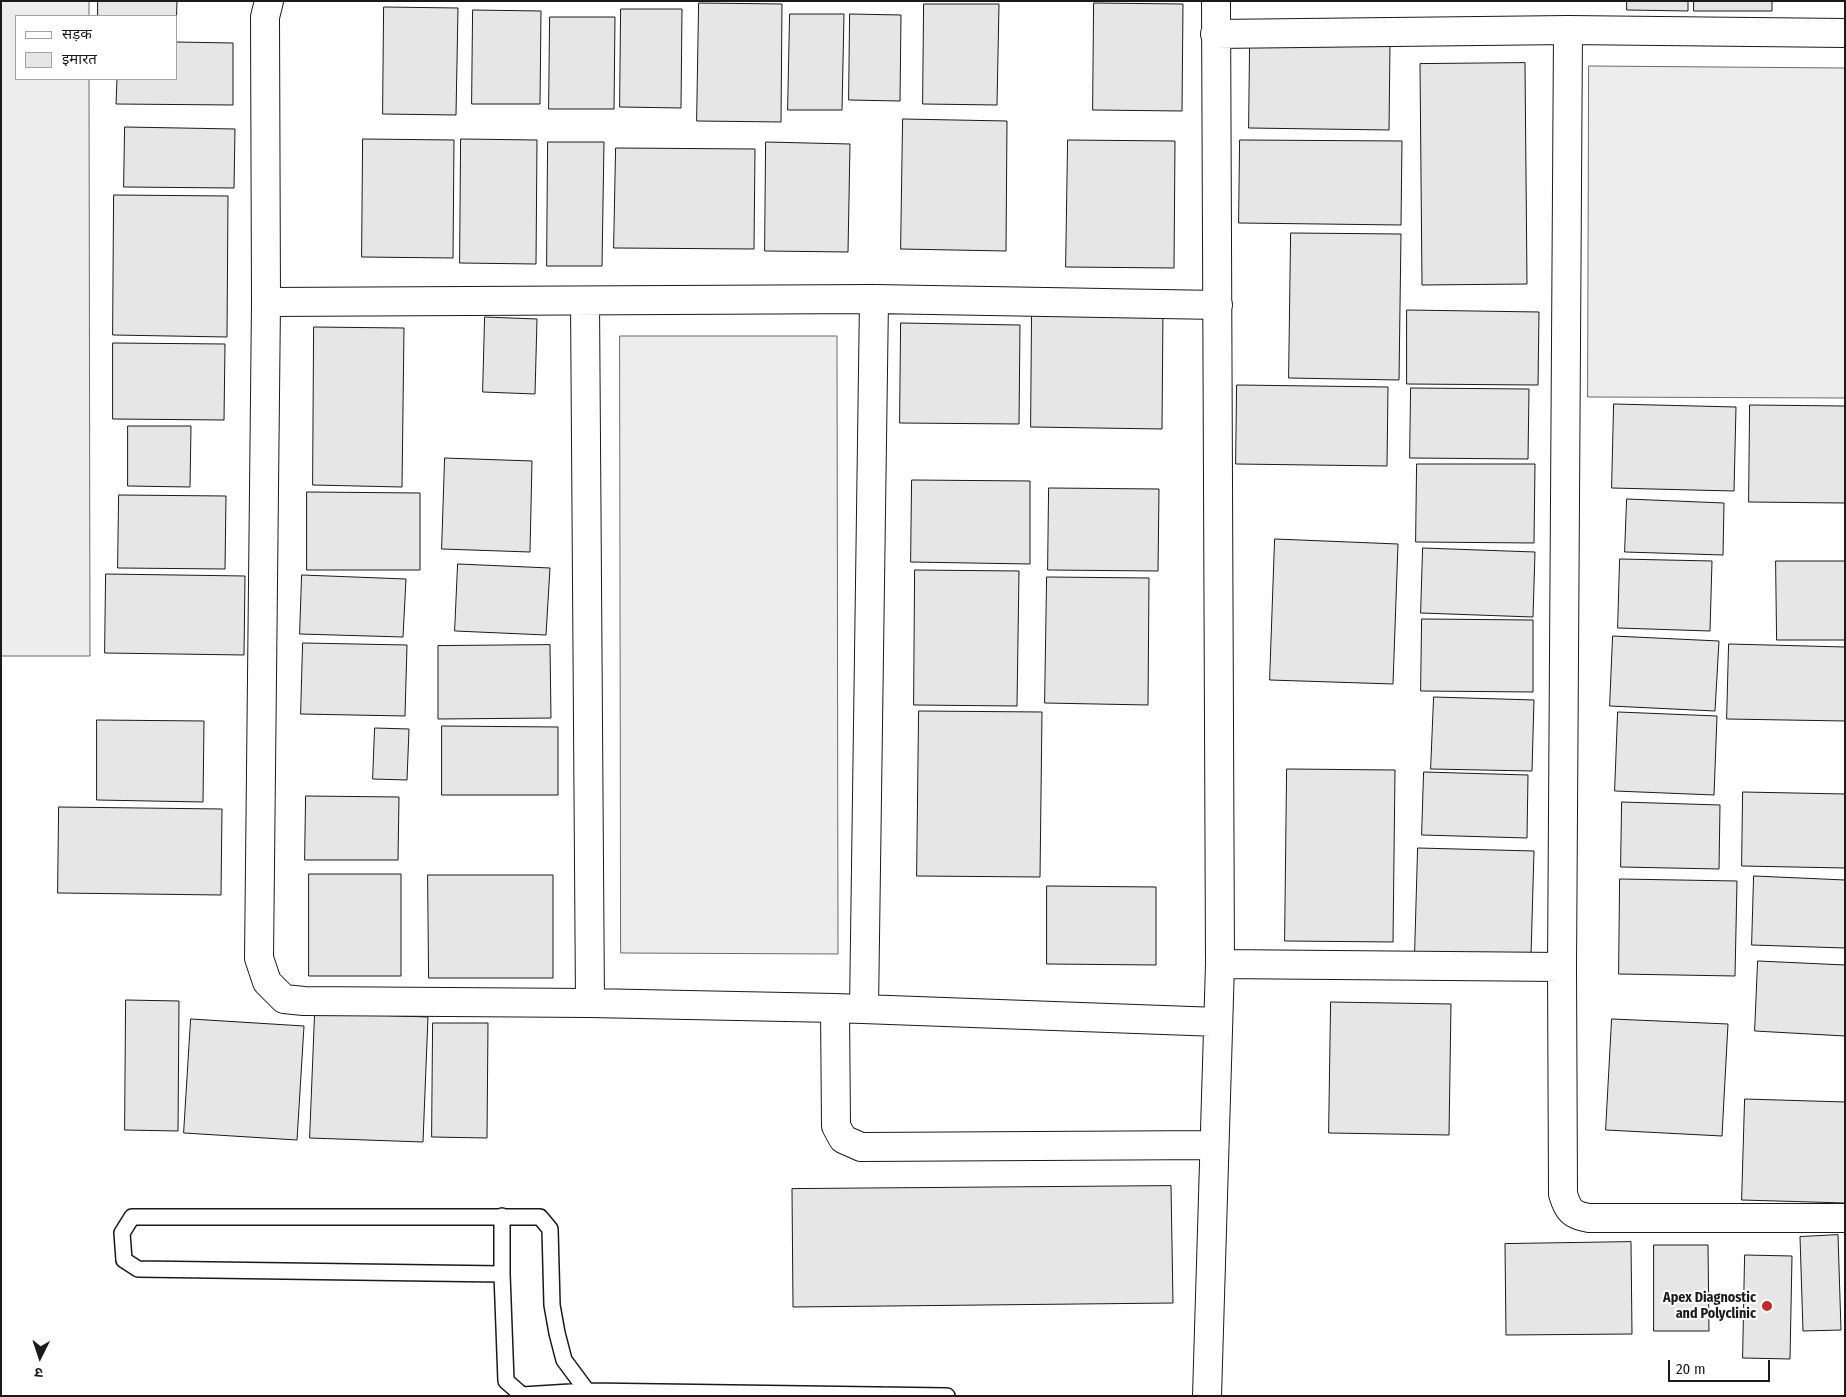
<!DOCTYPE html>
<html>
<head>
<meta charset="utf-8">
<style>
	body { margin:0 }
	#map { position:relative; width:1846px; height:1397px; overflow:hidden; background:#fff; font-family:"Fira Sans Condensed","Noto Sans Devanagari",sans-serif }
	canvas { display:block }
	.frame { position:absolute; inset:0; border:2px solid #1a1a1a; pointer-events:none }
	.legend { position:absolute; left:15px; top:15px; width:162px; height:65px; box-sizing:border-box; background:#fff; border:1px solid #a3a3a3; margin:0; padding:6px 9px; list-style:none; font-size:15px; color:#1a1a1a }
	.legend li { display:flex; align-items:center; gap:10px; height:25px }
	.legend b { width:25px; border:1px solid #a3a3a3 }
	.north { position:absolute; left:15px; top:1332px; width:50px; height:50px; -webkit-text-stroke:4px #fff; paint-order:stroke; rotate:184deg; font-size:14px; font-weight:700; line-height:20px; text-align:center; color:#1a1a1a }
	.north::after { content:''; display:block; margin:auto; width:18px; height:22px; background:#1a1a1a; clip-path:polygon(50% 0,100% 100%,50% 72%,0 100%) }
	.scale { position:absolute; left:1668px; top:1360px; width:102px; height:22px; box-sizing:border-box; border:2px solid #1a1a1a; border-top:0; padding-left:6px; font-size:15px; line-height:18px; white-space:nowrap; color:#1a1a1a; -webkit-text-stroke:4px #fff; paint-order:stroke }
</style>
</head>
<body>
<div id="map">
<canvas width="1846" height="1397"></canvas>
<div class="frame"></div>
<ul class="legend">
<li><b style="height:6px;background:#fff"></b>सड़क</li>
<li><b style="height:14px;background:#e6e6e6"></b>इमारत</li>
</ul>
<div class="north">उ</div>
<div class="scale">20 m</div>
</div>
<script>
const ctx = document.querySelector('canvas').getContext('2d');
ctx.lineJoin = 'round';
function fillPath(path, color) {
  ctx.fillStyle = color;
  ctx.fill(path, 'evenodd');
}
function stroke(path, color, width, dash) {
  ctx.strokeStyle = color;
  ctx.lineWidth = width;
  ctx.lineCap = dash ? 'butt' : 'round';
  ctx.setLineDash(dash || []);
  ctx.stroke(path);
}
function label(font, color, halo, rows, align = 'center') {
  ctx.font = font + ' "Fira Sans Condensed",sans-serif';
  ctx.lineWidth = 4;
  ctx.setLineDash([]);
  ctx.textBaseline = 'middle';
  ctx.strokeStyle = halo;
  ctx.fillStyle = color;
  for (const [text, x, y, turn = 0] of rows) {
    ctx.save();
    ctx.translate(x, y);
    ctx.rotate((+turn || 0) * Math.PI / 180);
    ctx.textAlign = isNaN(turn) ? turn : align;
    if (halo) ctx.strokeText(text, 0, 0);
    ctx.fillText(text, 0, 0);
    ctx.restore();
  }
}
const built = new Path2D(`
	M 1,1 L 89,1 L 89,16 L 16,16 L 16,79 L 89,79 L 90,656 L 1,656 Z
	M 1589,66 L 1845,68 L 1845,398 L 1588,397 Z
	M 620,336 L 837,336 L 838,954 L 621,953 Z`);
fillPath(built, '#ededed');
stroke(built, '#6a6a6a', 1);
const building = new Path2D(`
	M 98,1 L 177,1 L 176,32 L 176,16 L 98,16 Z
	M 1627,1 L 1688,1 L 1688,11 L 1627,10 Z
	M 1694,1 L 1772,1 L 1772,11 L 1694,11 Z
	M 699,3 L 782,4 L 781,122 L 697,121 Z
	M 1094,3 L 1183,4 L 1182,111 L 1093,110 Z
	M 924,4 L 999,4 L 997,105 L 923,104 Z
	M 384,7 L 458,8 L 456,115 L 383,114 Z
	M 621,9 L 682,9 L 681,108 L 620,107 Z
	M 473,10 L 541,11 L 540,104 L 472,104 Z
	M 790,14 L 844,14 L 842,110 L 788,110 Z
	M 850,14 L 901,15 L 900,101 L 849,100 Z
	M 550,17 L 615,17 L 614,109 L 549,109 Z
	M 176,42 L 233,43 L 233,105 L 116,104 L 117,79 L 176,79 Z
	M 1250,43 L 1390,45 L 1389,130 L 1249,128 Z
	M 1525,63 L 1527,284 L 1422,285 L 1420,64 Z
	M 903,119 L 1007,121 L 1006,251 L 901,249 Z
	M 125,127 L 235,129 L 234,188 L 124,187 Z
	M 363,139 L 454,140 L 453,258 L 362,257 Z
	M 461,139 L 537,140 L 536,264 L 460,263 Z
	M 1068,140 L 1175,141 L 1174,268 L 1066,267 Z
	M 1240,140 L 1402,141 L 1401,225 L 1239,223 Z
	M 548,142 L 604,142 L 602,266 L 547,266 Z
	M 766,142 L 850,144 L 848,252 L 765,251 Z
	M 616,148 L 755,149 L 754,249 L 614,248 Z
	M 114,195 L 228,196 L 227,337 L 113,335 Z
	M 1291,233 L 1401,234 L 1399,380 L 1289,378 Z
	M 1032,308 L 1163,309 L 1162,429 L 1031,427 Z
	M 1407,310 L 1539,312 L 1538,385 L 1407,384 Z
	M 485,317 L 537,319 L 535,394 L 483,392 Z
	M 901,323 L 1020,325 L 1019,424 L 900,423 Z
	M 314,327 L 404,328 L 402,487 L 313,485 Z
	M 113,343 L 225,344 L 224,420 L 113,419 Z
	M 1237,385 L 1388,387 L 1387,466 L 1236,464 Z
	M 1411,388 L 1529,389 L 1528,459 L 1410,458 Z
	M 1614,404 L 1736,407 L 1734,491 L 1612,488 Z
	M 1750,405 L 1845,406 L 1845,503 L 1749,502 Z
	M 128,426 L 191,426 L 190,487 L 128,486 Z
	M 445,458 L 532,461 L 530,552 L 442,549 Z
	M 1417,464 L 1535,464 L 1534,543 L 1416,542 Z
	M 912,480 L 1030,481 L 1030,564 L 911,562 Z
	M 1049,488 L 1159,489 L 1158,571 L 1048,570 Z
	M 307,492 L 420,493 L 420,570 L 307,570 Z
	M 119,495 L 226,496 L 225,569 L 118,568 Z
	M 1627,499 L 1724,503 L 1723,555 L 1625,552 Z
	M 1275,539 L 1398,544 L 1393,684 L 1270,680 Z
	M 1423,548 L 1535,552 L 1533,617 L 1421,613 Z
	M 1620,559 L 1712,561 L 1710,631 L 1618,628 Z
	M 1776,561 L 1845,561 L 1845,640 L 1777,640 Z
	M 458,564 L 550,568 L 546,635 L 455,631 Z
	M 915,570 L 1019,571 L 1017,706 L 914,705 Z
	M 106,574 L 245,576 L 244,655 L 105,653 Z
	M 302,575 L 406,579 L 403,637 L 300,634 Z
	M 1047,577 L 1149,578 L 1148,705 L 1045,703 Z
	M 1422,619 L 1533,620 L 1533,692 L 1421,691 Z
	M 1613,636 L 1719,641 L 1715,711 L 1610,706 Z
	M 303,643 L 407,645 L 405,716 L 301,714 Z
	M 1729,644 L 1845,647 L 1845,721 L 1727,719 Z
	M 550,645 L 551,718 L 438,719 L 438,646 Z
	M 1434,697 L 1534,700 L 1532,771 L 1431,769 Z
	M 919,711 L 1042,712 L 1040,877 L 917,876 Z
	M 1618,712 L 1717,716 L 1714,795 L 1615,791 Z
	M 97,720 L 204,721 L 203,802 L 97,800 Z
	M 442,726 L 558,727 L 558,795 L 442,795 Z
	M 375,728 L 409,729 L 407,780 L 373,779 Z
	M 1287,769 L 1395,770 L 1393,942 L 1285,941 Z
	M 1424,772 L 1528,775 L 1527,838 L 1422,835 Z
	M 1743,792 L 1845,794 L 1845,868 L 1742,866 Z
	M 306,796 L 399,797 L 398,860 L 305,860 Z
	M 1622,802 L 1720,805 L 1719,869 L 1621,867 Z
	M 59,807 L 222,809 L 221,895 L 58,893 Z
	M 1418,848 L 1534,851 L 1531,956 L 1415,953 Z
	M 309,874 L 401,874 L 401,976 L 309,976 Z
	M 428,875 L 553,875 L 553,978 L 429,978 Z
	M 1754,876 L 1845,880 L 1845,948 L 1752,945 Z
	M 1620,879 L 1737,881 L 1735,976 L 1619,974 Z
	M 1047,886 L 1156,887 L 1156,965 L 1047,964 Z
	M 1758,961 L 1845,965 L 1845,1036 L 1755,1031 Z
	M 126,1000 L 179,1001 L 178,1131 L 125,1130 Z
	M 1331,1002 L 1451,1004 L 1449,1135 L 1329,1133 Z
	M 315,1013 L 428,1017 L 423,1142 L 310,1138 Z
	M 191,1019 L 304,1026 L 297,1140 L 184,1133 Z
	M 1612,1019 L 1728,1024 L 1722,1136 L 1606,1130 Z
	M 433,1023 L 488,1023 L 487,1138 L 432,1137 Z
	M 1745,1099 L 1845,1102 L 1845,1203 L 1742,1200 Z
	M 1171,1186 L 1173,1303 L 793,1307 L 792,1189 Z
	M 1838,1235 L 1841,1330 L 1803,1331 L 1800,1237 Z
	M 1631,1242 L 1632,1334 L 1506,1335 L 1505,1244 Z
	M 1654,1245 L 1708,1245 L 1709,1331 L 1654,1331 Z
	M 1745,1255 L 1792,1256 L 1790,1359 L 1743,1358 Z`);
fillPath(building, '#e6e6e6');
stroke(building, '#1a1a1a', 1);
const lane = new Path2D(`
	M 502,1274 L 502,1216
	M 587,1391 L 564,1360 L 557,1333 L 552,1305 L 550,1229 L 540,1217 L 132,1217 L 122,1233 L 124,1260 L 138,1269 L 502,1274 L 506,1381 L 522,1395 L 587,1391 L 947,1396`);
const street = new Path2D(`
	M 269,1 L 265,17 L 266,302 L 259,958 L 267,982 L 284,999 L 304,1001 L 590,1003 L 835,1008 L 1218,1022
	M 1568,30 L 1562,967 L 1563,1194 C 1568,1211 1572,1215 1589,1218 L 1845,1218
	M 1215,34 L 1568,30 L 1845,33
	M 585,301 L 590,1003
	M 266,302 L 874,299 L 1218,305
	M 1220,964 L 1562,967
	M 835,1008 L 836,1126 L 843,1139 L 861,1147 L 1214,1145
	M 864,1009 L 874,299
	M 1207,1396 L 1220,964 L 1216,1`);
stroke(lane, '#1a1a1a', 18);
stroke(street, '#1a1a1a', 30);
stroke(lane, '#fff', 15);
stroke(street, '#fff', 28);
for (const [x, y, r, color] of [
	[1767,1306,6,"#c62828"]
]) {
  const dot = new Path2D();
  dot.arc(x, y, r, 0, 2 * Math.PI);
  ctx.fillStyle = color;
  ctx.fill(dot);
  stroke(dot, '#fff', 2);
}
label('bold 14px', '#1a1a1a', '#fff', [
	["Apex Diagnostic",1756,1298],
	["and Polyclinic",1756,1314]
], 'right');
</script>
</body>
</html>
